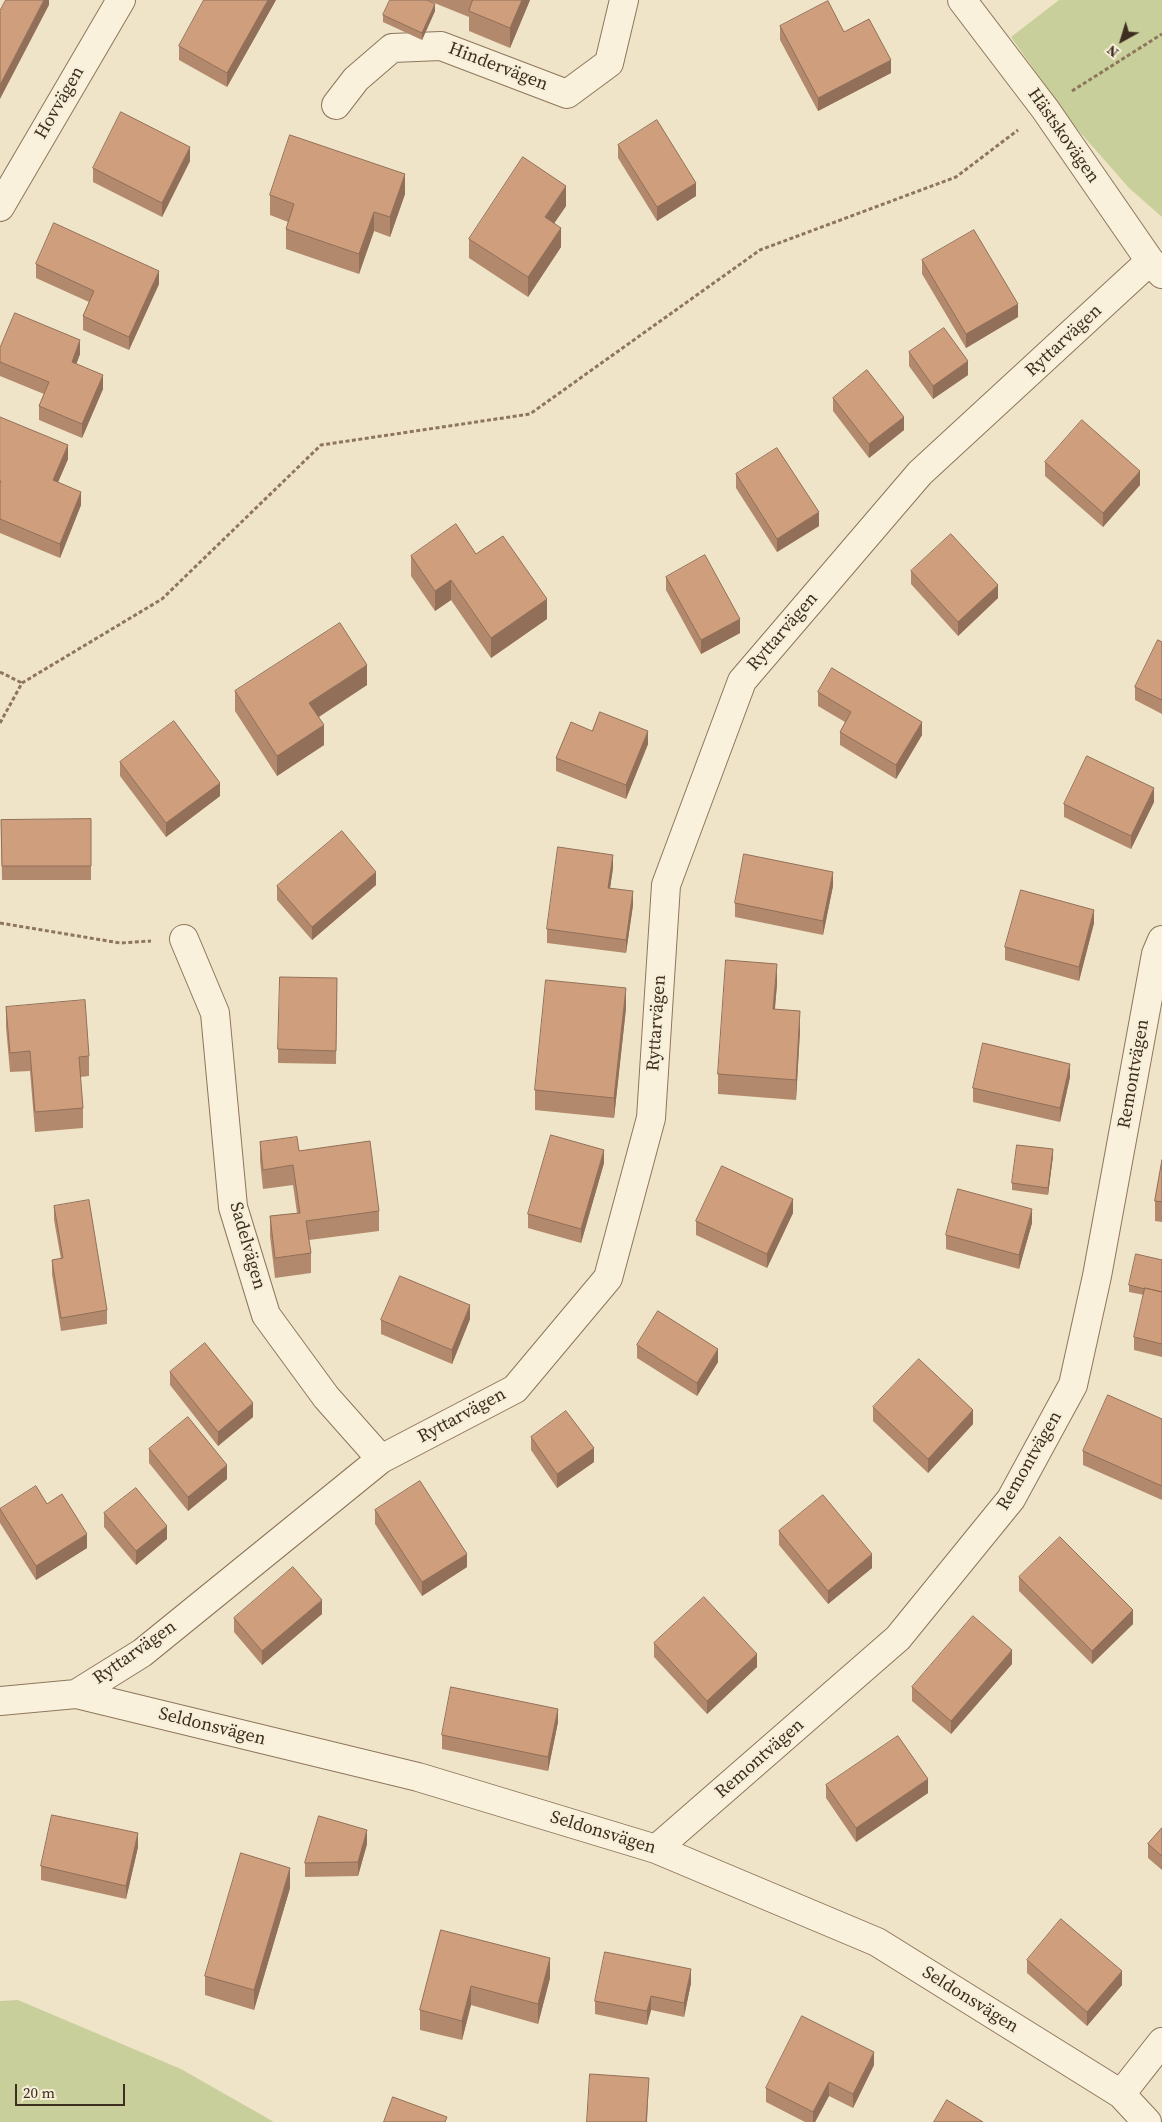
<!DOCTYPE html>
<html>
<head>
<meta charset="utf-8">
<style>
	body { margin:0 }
	#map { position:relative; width:1162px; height:2122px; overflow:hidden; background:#f0e4c8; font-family:"Source Serif 4",serif }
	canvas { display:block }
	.north { position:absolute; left:1097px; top:15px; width:50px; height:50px; -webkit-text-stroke:4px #f7eed8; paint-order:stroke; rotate:219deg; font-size:14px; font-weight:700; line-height:20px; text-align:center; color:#3d2e20 }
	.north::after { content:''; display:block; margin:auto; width:18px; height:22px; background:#3d2e20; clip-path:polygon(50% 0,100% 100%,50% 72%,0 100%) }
	.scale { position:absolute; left:15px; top:2084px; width:110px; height:22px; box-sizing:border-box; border:2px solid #3d2e20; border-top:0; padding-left:6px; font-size:15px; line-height:18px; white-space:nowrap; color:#3d2e20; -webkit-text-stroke:4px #f7eed8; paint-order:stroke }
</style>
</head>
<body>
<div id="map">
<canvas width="1162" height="2122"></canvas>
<div class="north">N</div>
<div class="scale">20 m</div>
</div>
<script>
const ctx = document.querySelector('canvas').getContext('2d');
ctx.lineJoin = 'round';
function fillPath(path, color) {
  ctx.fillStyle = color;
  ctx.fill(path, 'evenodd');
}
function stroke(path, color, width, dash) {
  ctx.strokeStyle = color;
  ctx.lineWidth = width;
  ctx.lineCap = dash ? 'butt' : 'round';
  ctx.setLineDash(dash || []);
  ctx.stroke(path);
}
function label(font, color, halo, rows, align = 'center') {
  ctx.font = font + ' "Source Serif 4",serif';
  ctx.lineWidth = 4.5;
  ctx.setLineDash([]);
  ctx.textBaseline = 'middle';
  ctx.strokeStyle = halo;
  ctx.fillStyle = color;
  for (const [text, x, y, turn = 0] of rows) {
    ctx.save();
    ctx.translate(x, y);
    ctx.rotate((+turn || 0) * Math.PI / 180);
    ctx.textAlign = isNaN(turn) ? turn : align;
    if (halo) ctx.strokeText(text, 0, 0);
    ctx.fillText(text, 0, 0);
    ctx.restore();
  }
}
fillPath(new Path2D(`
	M 1059,0 L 1162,0 L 1162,217 L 1129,188 L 1071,122 L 1011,37 Z
	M 18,2000 L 181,2069 L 274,2122 L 0,2122 L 0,2001 Z`), '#c9cf9b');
const minor = new Path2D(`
	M 962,0 L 1045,109 L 1150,261 L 1162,274
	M 336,105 L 356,79 L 392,48 L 441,46 L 567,94 L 609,63 L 624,0
	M 0,207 L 121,0
	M 184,939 L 215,1013 L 233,1207 L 266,1315 L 326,1397 L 381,1459
	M 76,1694 L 142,1653 L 381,1459 L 515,1389 L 608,1278 L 651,1118 L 666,885 L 742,681 L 920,473 L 1150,261
	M 0,1701 L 76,1694 L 418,1777 L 656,1849 L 877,1942 L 1121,2094 L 1147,2122
	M 656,1849 L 898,1638 L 1011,1499 L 1073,1385 L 1097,1276 L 1156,954 L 1162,940
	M 1121,2094 L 1162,2042`);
stroke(minor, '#8d765c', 30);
stroke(new Path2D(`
	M 1072,91 L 1162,34
	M 0,672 L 22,683
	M 0,723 L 22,683 L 162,599 L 321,445 L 530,414 L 760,250 L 956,177 L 1018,130
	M 0,923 L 120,943 L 151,941`), '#8d765c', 3, [4, 2.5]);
stroke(minor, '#faf1dc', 28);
fillPath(new Path2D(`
	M 276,0 L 227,87 L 179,60 L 179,46 Z
	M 427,0 L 530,0 L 510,48 L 469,31 L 469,17 Z
	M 435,11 L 422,40 L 383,22 L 383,15 Z
	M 780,26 L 844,32 L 891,73 L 818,111 L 780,40 Z
	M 618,145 L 696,196 L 657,221 L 618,158 Z
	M 190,161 L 162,217 L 93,182 L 93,168 Z
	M 405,194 L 390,237 L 374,231 L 359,274 L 286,249 L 286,229 L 288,222 L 270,215 L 270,195 Z
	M 566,206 L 554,223 L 561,247 L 528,297 L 469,258 L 469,239 Z
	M 922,260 L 1018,317 L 966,348 L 922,274 Z
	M 36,264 L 159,284 L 129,350 L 83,330 L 83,316 L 89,302 L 36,278 Z
	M 0,348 L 80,354 L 76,364 L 103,389 L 82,438 L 39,420 L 39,406 L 44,394 L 0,376 Z
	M 909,352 L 968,375 L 933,399 L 909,366 Z
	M 833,398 L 904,430 L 869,458 L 833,411 Z
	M 0,417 L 68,459 L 58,482 L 81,505 L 60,558 L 0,533 Z
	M 1045,462 L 1140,485 L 1103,527 L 1045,476 Z
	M 736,474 L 819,526 L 777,552 L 736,488 Z
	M 476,554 L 547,619 L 491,658 L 451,600 L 435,611 L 411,576 L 411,556 Z
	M 911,571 L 998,598 L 958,636 L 911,584 Z
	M 666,577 L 740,633 L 701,654 L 666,590 Z
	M 1162,642 L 1162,714 L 1135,700 L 1135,687 Z
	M 367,685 L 319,717 L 324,745 L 277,776 L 235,711 L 235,691 Z
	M 818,692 L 922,735 L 896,779 L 840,745 L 840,732 L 845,722 L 818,706 Z
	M 592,731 L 648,744 L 626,799 L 556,771 L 556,758 Z
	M 120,762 L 220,796 L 166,837 L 120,776 Z
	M 1154,802 L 1131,849 L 1064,817 L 1064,804 Z
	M 91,819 L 91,880 L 2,880 L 1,820 Z
	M 613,868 L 610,888 L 633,905 L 626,953 L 547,943 L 547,929 Z
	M 376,885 L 312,940 L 277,900 L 277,886 Z
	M 833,886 L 823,935 L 735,917 L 735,903 Z
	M 1094,923 L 1079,981 L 1005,960 L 1005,947 Z
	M 337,978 L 336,1064 L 278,1063 L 278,1049 Z
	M 777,984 L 775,1009 L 800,1031 L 796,1100 L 718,1094 L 718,1074 Z
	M 6,1007 L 89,1056 L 89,1076 L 80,1077 L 83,1108 L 83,1128 L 35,1132 L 30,1071 L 10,1072 L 6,1027 Z
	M 626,1008 L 614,1118 L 535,1110 L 535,1090 Z
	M 1070,1077 L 1060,1122 L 973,1102 L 973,1088 Z
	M 260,1142 L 299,1151 L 379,1211 L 379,1231 L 309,1240 L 311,1253 L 311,1273 L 275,1278 L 270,1236 L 270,1216 L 297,1213 L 293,1185 L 263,1189 L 260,1161 Z
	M 1053,1156 L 1048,1195 L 1012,1190 L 1012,1183 Z
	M 1162,1160 L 1162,1222 L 1155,1221 L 1155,1201 Z
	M 604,1163 L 581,1243 L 528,1228 L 528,1214 Z
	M 54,1206 L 107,1310 L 107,1324 L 61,1331 L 52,1274 L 52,1260 L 61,1259 L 54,1220 Z
	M 793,1213 L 767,1268 L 696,1235 L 696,1221 Z
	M 1032,1223 L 1019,1269 L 946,1249 L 946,1235 Z
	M 1162,1260 L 1162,1357 L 1134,1350 L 1134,1337 L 1144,1295 L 1129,1292 L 1129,1285 Z
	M 470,1319 L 452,1364 L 381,1334 L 381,1320 Z
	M 637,1345 L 718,1362 L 697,1396 L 637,1358 Z
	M 170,1372 L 253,1417 L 218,1446 L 170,1385 Z
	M 873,1407 L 973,1424 L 928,1473 L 873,1421 Z
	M 1162,1419 L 1162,1500 L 1083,1465 L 1083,1451 Z
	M 531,1437 L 594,1462 L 557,1488 L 531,1450 Z
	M 149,1449 L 227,1479 L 188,1511 L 149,1463 Z
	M 47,1504 L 87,1548 L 36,1580 L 0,1523 L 0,1509 Z
	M 375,1510 L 467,1567 L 422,1596 L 375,1524 Z
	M 104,1513 L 167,1539 L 136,1565 L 104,1527 Z
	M 779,1531 L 872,1568 L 828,1604 L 779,1545 Z
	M 1019,1577 L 1133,1624 L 1092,1664 L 1019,1591 Z
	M 322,1614 L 262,1665 L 234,1632 L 234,1618 Z
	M 654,1643 L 757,1667 L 707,1714 L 654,1657 Z
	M 1012,1664 L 951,1734 L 912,1701 L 912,1687 Z
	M 558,1722 L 548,1771 L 442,1749 L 442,1735 Z
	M 826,1785 L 928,1793 L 856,1842 L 826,1798 Z
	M 1162,1828 L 1162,1870 L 1148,1858 L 1148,1844 Z
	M 367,1844 L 358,1876 L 305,1877 L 305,1863 Z
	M 138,1847 L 126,1899 L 41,1880 L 41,1866 Z
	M 290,1888 L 254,2010 L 205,1995 L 205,1976 Z
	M 441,1930 L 550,1978 L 538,2024 L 471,2005 L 462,2040 L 420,2030 L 420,2010 Z
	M 1027,1960 L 1122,1985 L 1087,2026 L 1027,1973 Z
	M 691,1983 L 684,2017 L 651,2010 L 647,2025 L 595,2014 L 595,2001 Z
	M 874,2065 L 853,2108 L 829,2096 L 815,2122 L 805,2122 L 766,2102 L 766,2088 Z`), '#b2896c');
fillPath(new Path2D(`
	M 44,0 L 49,0 L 49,5 L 0,99 L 0,85 Z
	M 268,0 L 276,0 L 227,87 L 227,73 Z
	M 522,0 L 530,0 L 510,48 L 510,28 Z
	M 435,4 L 435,11 L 422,40 L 422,33 Z
	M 891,60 L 891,73 L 818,111 L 818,98 Z
	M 190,147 L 190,161 L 162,217 L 162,203 Z
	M 405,174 L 405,194 L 390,237 L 390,217 Z
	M 696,183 L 696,196 L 657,221 L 657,207 Z
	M 566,186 L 566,206 L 545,237 L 545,217 Z
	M 374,212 L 374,231 L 359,274 L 359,254 Z
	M 561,228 L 561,247 L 528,297 L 528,277 Z
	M 159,271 L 159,284 L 129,350 L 129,337 Z
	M 1018,304 L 1018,317 L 966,348 L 966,334 Z
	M 80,340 L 80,354 L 72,376 L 72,362 Z
	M 968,361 L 968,375 L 933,399 L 933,386 Z
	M 103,375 L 103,389 L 82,438 L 82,424 Z
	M 904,417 L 904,430 L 869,458 L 869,444 Z
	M 68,445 L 68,459 L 53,494 L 53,480 Z
	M 1140,471 L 1140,485 L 1103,527 L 1103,513 Z
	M 81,492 L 81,505 L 60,558 L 60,544 Z
	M 819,512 L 819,526 L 777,552 L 777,539 Z
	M 451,580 L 451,600 L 435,611 L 435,591 Z
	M 998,585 L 998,598 L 958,636 L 958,622 Z
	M 547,599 L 547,619 L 491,658 L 491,638 Z
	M 740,619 L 740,633 L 701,654 L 701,640 Z
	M 367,665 L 367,685 L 309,723 L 309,703 Z
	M 922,722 L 922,735 L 896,779 L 896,765 Z
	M 324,725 L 324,745 L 277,776 L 277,756 Z
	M 648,731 L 648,744 L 626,799 L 626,785 Z
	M 220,783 L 220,796 L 166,837 L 166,823 Z
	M 1154,788 L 1154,802 L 1131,849 L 1131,836 Z
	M 613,855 L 613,868 L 608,902 L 608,888 Z
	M 376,872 L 376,885 L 312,940 L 312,927 Z
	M 833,872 L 833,886 L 823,935 L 823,921 Z
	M 633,891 L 633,905 L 626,953 L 626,940 Z
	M 1094,910 L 1094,923 L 1079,981 L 1079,967 Z
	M 777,964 L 777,984 L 773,1028 L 773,1009 Z
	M 626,988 L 626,1008 L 614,1118 L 614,1098 Z
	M 800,1011 L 800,1031 L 796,1100 L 796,1080 Z
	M 1070,1064 L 1070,1077 L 1060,1122 L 1060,1108 Z
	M 1053,1149 L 1053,1156 L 1048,1195 L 1048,1188 Z
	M 604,1150 L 604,1163 L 581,1243 L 581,1229 Z
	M 793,1199 L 793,1213 L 767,1268 L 767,1254 Z
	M 1032,1209 L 1032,1223 L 1019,1269 L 1019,1255 Z
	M 470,1305 L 470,1319 L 452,1364 L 452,1350 Z
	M 718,1349 L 718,1362 L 697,1396 L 697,1383 Z
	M 253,1403 L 253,1417 L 218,1446 L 218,1432 Z
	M 973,1410 L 973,1424 L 928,1473 L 928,1459 Z
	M 594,1448 L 594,1462 L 557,1488 L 557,1474 Z
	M 227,1465 L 227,1479 L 188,1511 L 188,1497 Z
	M 167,1526 L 167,1539 L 136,1565 L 136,1551 Z
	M 87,1534 L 87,1548 L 36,1580 L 36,1566 Z
	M 467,1554 L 467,1567 L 422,1596 L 422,1582 Z
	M 872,1554 L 872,1568 L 828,1604 L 828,1591 Z
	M 322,1600 L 322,1614 L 262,1665 L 262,1651 Z
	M 1133,1610 L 1133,1624 L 1092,1664 L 1092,1651 Z
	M 1012,1650 L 1012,1664 L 951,1734 L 951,1721 Z
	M 757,1654 L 757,1667 L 707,1714 L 707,1701 Z
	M 558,1709 L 558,1722 L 548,1771 L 548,1757 Z
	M 928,1779 L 928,1793 L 856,1842 L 856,1828 Z
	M 367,1830 L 367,1844 L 358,1876 L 358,1862 Z
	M 138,1833 L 138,1847 L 126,1899 L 126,1886 Z
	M 290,1868 L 290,1888 L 254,2010 L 254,1990 Z
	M 550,1958 L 550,1978 L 538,2024 L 538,2004 Z
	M 691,1969 L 691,1983 L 684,2017 L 684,2003 Z
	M 1122,1971 L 1122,1985 L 1087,2026 L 1087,2012 Z
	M 471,1986 L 471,2005 L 462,2040 L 462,2021 Z
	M 651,1996 L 651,2010 L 647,2025 L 647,2011 Z
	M 874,2052 L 874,2065 L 853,2108 L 853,2094 Z
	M 649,2078 L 647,2122 L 646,2122 Z
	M 829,2082 L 829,2096 L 815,2122 L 813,2122 L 813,2112 Z`), '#916f58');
const building = new Path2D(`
	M 6,0 L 44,0 L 0,85 L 0,11 Z
	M 204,0 L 268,0 L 227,73 L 179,46 Z
	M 390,0 L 427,0 L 435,4 L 422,33 L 383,15 Z
	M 473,0 L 522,0 L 510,28 L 469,11 Z
	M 828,1 L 844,32 L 869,19 L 891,60 L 818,98 L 780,26 Z
	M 121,112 L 190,147 L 162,203 L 93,168 Z
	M 657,120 L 696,183 L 657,207 L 618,145 Z
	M 290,135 L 405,174 L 390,217 L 374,212 L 359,254 L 286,229 L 294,204 L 270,195 Z
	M 523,157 L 566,186 L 545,217 L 561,228 L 528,277 L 469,239 Z
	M 54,223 L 159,271 L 129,337 L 83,316 L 94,291 L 36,264 Z
	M 974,230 L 1018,304 L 966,334 L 922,260 Z
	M 15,313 L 80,340 L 72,362 L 103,375 L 82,424 L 39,406 L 49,382 L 0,362 L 0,348 Z
	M 944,328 L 968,361 L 933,386 L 909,352 Z
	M 867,370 L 904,417 L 869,444 L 833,398 Z
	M 0,417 L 68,445 L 53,480 L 81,492 L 60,544 L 0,519 L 0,483 L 1,481 L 0,481 Z
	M 1082,420 L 1140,471 L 1103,513 L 1045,462 Z
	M 777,448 L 819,512 L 777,539 L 736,474 Z
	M 456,524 L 476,554 L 503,536 L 547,599 L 491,638 L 451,580 L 435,591 L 411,556 Z
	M 951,534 L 998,585 L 958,622 L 911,571 Z
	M 705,555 L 740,619 L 701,640 L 666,577 Z
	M 340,623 L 367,665 L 309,703 L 324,725 L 277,756 L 235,691 Z
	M 1158,640 L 1162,642 L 1162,700 L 1135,687 Z
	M 832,668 L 922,722 L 896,765 L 840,732 L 851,712 L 818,692 Z
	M 600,712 L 648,731 L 626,785 L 556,758 L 571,722 L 592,731 Z
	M 174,721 L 220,783 L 166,823 L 120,762 Z
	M 1087,756 L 1154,788 L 1131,836 L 1064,804 Z
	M 91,819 L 91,866 L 2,866 L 1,820 Z
	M 342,831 L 376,872 L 312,927 L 277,886 Z
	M 558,847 L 613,855 L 608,888 L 633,891 L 626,940 L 547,929 Z
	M 744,854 L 833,872 L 823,921 L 735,903 Z
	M 1021,890 L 1094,910 L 1079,967 L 1005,947 Z
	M 726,960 L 777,964 L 773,1009 L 800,1011 L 796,1080 L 718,1074 Z
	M 280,977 L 337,978 L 336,1051 L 278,1049 Z
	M 546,980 L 626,988 L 614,1098 L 535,1090 Z
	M 85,1000 L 89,1056 L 79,1057 L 83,1108 L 35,1112 L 30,1051 L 10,1053 L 6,1007 Z
	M 983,1043 L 1070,1064 L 1060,1108 L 973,1088 Z
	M 551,1135 L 604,1150 L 581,1229 L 528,1214 Z
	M 297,1137 L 299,1151 L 370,1141 L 379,1211 L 306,1221 L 311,1253 L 275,1258 L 270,1216 L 300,1213 L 293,1165 L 263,1170 L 260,1142 Z
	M 1017,1145 L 1053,1149 L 1048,1188 L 1012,1183 Z
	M 1162,1160 L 1162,1202 L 1155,1201 Z
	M 722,1166 L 793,1199 L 767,1254 L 696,1221 Z
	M 958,1189 L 1032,1209 L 1019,1255 L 946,1235 Z
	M 89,1200 L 107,1310 L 61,1318 L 52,1260 L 63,1258 L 54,1206 Z
	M 1136,1254 L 1162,1260 L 1162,1292 L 1145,1288 L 1145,1289 L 1129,1285 Z
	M 400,1276 L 470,1305 L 452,1350 L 381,1320 Z
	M 1145,1288 L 1162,1292 L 1162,1344 L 1134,1337 Z
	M 658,1311 L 718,1349 L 697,1383 L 637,1345 Z
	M 205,1343 L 253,1403 L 218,1432 L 170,1372 Z
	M 919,1359 L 973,1410 L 928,1459 L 873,1407 Z
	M 1108,1395 L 1162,1419 L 1162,1486 L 1083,1451 Z
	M 566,1411 L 594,1448 L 557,1474 L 531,1437 Z
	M 188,1417 L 227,1465 L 188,1497 L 149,1449 Z
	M 420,1481 L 467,1554 L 422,1582 L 375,1510 Z
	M 36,1486 L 47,1504 L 62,1494 L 87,1534 L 36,1566 L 0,1509 Z
	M 136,1488 L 167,1526 L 136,1551 L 104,1513 Z
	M 823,1495 L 872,1554 L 828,1591 L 779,1531 Z
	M 1060,1537 L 1133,1610 L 1092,1651 L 1019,1577 Z
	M 293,1567 L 322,1600 L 262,1651 L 234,1618 Z
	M 704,1597 L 757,1654 L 707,1701 L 654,1643 Z
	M 973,1616 L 1012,1650 L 951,1721 L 912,1687 Z
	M 451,1687 L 558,1709 L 548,1757 L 442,1735 Z
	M 898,1736 L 928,1779 L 856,1828 L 826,1785 Z
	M 52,1815 L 138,1833 L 126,1886 L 41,1866 Z
	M 319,1816 L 367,1830 L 358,1862 L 305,1863 Z
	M 1162,1828 L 1162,1856 L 1148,1844 Z
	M 241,1853 L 290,1868 L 254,1990 L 205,1976 Z
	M 1061,1919 L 1122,1971 L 1087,2012 L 1027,1960 Z
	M 441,1930 L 550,1958 L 538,2004 L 471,1986 L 462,2021 L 420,2010 Z
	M 605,1952 L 691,1969 L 684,2003 L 651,1996 L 647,2011 L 595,2001 Z
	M 802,2016 L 874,2052 L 853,2094 L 829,2082 L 813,2112 L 766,2088 Z
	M 590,2074 L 649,2078 L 646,2122 L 587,2122 Z
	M 393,2097 L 447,2117 L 445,2122 L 384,2122 Z
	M 947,2100 L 983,2122 L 934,2122 Z`);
fillPath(building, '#cf9f7d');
stroke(building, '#916f58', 1);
label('18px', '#3d2e20', '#f7eed8', [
	["Hindervägen",498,67,21],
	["Hovvägen",60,103,-60],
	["Hästskovägen",1063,136,55],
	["Ryttarvägen",1064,341,-43],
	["Ryttarvägen",783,632,-49],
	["Ryttarvägen",657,1023,-86],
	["Remontvägen",1134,1074,-80],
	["Sadelvägen",247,1246,74],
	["Ryttarvägen",462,1416,-28],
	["Remontvägen",1030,1461,-60],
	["Ryttarvägen",135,1653,-35],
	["Seldonsvägen",212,1727,14],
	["Remontvägen",760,1759,-41],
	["Seldonsvägen",603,1833,17],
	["Seldonsvägen",970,2000,32]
]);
</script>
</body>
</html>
